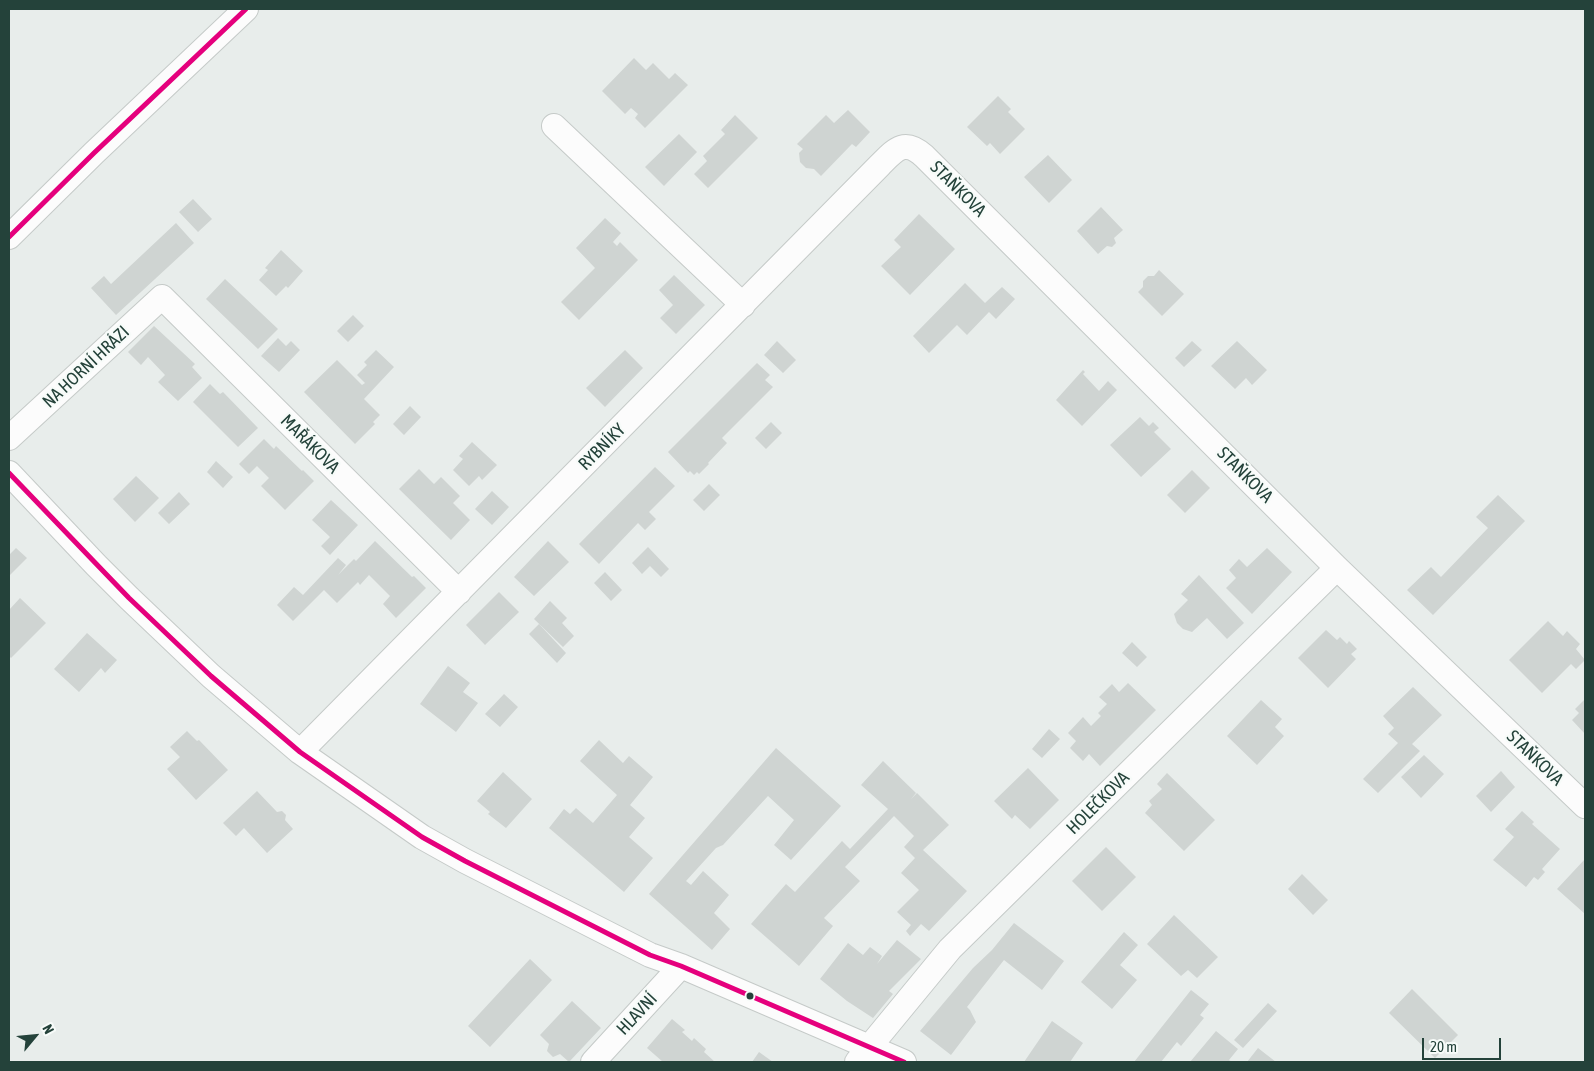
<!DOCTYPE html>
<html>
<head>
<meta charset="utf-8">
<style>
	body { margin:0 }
	#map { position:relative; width:1594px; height:1071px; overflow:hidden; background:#e8edeb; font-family:"Asap Condensed",sans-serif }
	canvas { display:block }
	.frame { position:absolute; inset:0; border:10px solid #24423a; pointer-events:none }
	.north { position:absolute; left:10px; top:1011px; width:50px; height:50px; -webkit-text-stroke:4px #f7fbf9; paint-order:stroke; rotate:62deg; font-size:14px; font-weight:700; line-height:20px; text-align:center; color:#24423a }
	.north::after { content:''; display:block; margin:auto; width:18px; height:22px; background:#24423a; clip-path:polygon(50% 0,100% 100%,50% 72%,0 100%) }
	.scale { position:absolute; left:1422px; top:1038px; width:79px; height:22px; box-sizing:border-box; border:2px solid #24423a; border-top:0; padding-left:6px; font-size:15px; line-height:18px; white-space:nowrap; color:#24423a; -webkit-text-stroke:4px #f7fbf9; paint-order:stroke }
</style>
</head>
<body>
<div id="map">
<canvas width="1594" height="1071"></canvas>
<div class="frame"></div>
<div class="north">N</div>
<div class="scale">20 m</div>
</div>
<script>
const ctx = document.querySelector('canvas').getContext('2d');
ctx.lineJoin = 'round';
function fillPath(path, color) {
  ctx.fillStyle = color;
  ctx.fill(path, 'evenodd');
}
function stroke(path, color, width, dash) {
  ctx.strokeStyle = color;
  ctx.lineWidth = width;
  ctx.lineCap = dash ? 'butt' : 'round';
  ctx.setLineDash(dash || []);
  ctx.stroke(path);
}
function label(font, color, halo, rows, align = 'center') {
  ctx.font = font + ' "Asap Condensed",sans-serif';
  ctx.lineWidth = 4.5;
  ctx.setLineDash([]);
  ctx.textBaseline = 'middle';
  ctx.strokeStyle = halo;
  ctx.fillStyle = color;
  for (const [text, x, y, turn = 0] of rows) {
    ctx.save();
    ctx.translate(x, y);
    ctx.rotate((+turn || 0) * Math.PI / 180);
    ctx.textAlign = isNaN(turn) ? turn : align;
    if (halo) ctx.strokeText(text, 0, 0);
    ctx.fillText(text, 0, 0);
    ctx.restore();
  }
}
fillPath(new Path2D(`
	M 634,58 L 646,70 L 653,63 L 669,79 L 675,73 L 688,85 L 645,128 L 635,118 L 638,114 L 631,108 L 625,114 L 602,91 Z
	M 998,96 L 1011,109 L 1008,112 L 1025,129 L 1000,154 L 990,143 L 987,146 L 967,127 Z
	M 848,110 L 870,132 L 856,147 L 852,144 L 821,176 L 814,169 L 806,168 L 800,162 L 799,153 L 803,149 L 797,144 L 826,115 L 834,123 Z
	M 735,115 L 758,138 L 708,188 L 694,174 L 707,161 L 703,156 L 725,134 L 721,130 Z
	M 679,134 L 697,152 L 664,186 L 645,167 Z
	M 1048,155 L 1072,180 L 1049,203 L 1024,177 Z
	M 193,199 L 212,219 L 198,232 L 179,212 Z
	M 1101,207 L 1123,230 L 1114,238 L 1116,243 L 1112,247 L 1107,246 L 1098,254 L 1077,231 Z
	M 919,214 L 955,249 L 910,295 L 881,266 L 901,247 L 894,240 Z
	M 605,218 L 621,233 L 613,242 L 617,246 L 620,242 L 638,260 L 579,320 L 561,302 L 595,268 L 576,248 Z
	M 176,223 L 194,243 L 116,315 L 91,288 L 104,276 L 111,284 Z
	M 281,250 L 303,271 L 288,288 L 286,286 L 276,296 L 259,280 L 268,270 L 265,268 Z
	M 1159,270 L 1184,294 L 1162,316 L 1138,292 L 1143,287 L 1143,281 L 1148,276 L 1154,276 Z
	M 674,275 L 705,305 L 676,334 L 660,318 L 673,305 L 659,290 Z
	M 225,279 L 278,329 L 258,349 L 206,299 Z
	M 965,283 L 985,303 L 1002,287 L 1015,299 L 996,319 L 989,312 L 967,335 L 957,325 L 929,353 L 913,336 Z
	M 353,315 L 364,326 L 348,342 L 337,331 Z
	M 154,326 L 195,364 L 192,367 L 202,378 L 178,401 L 158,382 L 165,375 L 148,357 L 141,365 L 128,352 Z
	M 278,338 L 286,346 L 291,341 L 300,350 L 279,372 L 261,356 Z
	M 777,341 L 796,360 L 783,373 L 764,355 Z
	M 1192,341 L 1202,350 L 1184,367 L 1175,358 Z
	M 1237,341 L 1267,370 L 1252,385 L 1246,378 L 1235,389 L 1211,366 Z
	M 376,350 L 394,367 L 364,399 L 380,415 L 373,422 L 375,424 L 355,444 L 304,392 L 337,360 L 362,385 L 365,383 L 357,375 L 367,365 L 364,362 Z
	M 625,350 L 643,368 L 605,407 L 586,388 Z
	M 757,363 L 770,375 L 765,380 L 773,387 L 722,438 L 727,443 L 708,463 L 709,464 L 699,474 L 697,472 L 694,475 L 690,471 L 688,473 L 668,452 Z
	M 1083,370 L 1085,372 L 1083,374 L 1099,391 L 1108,381 L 1117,390 L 1082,426 L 1056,400 Z
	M 210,384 L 220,394 L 223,392 L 258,428 L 238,447 L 193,402 Z
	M 410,406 L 421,417 L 404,435 L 393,424 Z
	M 1140,417 L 1149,426 L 1153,422 L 1159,428 L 1154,432 L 1171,449 L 1141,477 L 1110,445 Z
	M 771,422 L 782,433 L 766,449 L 755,438 Z
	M 264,439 L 274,449 L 276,446 L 302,471 L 303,470 L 314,481 L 285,510 L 261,486 L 269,478 L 257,466 L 249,474 L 239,464 Z
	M 472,442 L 497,465 L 482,480 L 479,476 L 469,486 L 453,470 L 463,459 L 459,456 Z
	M 216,461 L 233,477 L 223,488 L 207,472 Z
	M 655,467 L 675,486 L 649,512 L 656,519 L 645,530 L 638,523 L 599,564 L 579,544 Z
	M 419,469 L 434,484 L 441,477 L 460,496 L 453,503 L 470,520 L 451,540 L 399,489 Z
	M 1192,470 L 1210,488 L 1185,513 L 1167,495 Z
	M 136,476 L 159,498 L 135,522 L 113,499 Z
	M 709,484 L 720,495 L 704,511 L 693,500 Z
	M 492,491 L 509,507 L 492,525 L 475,509 Z
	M 179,492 L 190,504 L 169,524 L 158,513 Z
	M 1498,495 L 1525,521 L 1433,615 L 1407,590 L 1431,567 L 1441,577 L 1488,528 L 1476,517 Z
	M 331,500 L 358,525 L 330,555 L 321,546 L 330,537 L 312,520 Z
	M 375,541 L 412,577 L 414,576 L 426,588 L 396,618 L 383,604 L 390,596 L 369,575 L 360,585 L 358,582 L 337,603 L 324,590 L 293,621 L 277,605 L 294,587 L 303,595 L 338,558 L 346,565 L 338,575 L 354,559 L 356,561 Z
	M 548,541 L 569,562 L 534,596 L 514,577 Z
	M 648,547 L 669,569 L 661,577 L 650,566 L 642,574 L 632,563 Z
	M 16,548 L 27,558 L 9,576 L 9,555 Z
	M 1267,548 L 1292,572 L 1252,614 L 1226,588 L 1236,578 L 1229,570 L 1239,559 L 1247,567 Z
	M 605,572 L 622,590 L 611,601 L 594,583 Z
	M 1199,575 L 1244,623 L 1227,639 L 1207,618 L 1192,632 L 1183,629 L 1177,623 L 1174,614 L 1188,600 L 1181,594 Z
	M 499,592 L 519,612 L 485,645 L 466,625 Z
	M 20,598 L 46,623 L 11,658 L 9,656 L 9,610 Z
	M 550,601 L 567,618 L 562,623 L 574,636 L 563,647 L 534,619 Z
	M 1548,621 L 1563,636 L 1567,631 L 1580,644 L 1576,649 L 1585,660 L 1576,669 L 1571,664 L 1542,693 L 1509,660 Z
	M 539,624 L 566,653 L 557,663 L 529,634 Z
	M 1326,630 L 1337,640 L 1340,637 L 1347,644 L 1349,641 L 1357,649 L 1351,654 L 1356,659 L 1328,688 L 1298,658 Z
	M 87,633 L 117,660 L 105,673 L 101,668 L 79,692 L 54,669 Z
	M 1132,642 L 1147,657 L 1137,667 L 1122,653 Z
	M 448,666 L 470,683 L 463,692 L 478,703 L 456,732 L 420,704 Z
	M 1128,683 L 1156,710 L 1100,766 L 1089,754 L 1083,761 L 1070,748 L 1076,741 L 1068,733 L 1083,717 L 1091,726 L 1101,716 L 1098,713 L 1107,704 L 1099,697 L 1112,684 L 1119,692 Z
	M 1413,687 L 1442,715 L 1412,744 L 1420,751 L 1378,793 L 1363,779 L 1398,743 L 1388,734 L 1394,728 L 1383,716 Z
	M 504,694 L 518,707 L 500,727 L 485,714 Z
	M 1585,699 L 1585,734 L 1572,720 L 1579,713 L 1575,709 Z
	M 1261,700 L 1282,719 L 1275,727 L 1284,736 L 1257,765 L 1227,736 Z
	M 1049,729 L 1060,739 L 1042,758 L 1032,749 Z
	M 187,731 L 197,741 L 199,740 L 228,770 L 196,800 L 167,769 L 180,757 L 170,747 Z
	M 599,740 L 623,763 L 629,756 L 653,777 L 630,805 L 645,818 L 629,837 L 653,858 L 624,892 L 549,828 L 564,809 L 570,814 L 576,808 L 593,823 L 617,795 L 580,761 Z
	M 776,748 L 841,806 L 791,860 L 774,845 L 794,820 L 768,796 L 723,845 L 716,848 L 686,881 L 691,885 L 703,871 L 729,895 L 714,913 L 730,929 L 712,950 L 649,894 Z
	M 1424,755 L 1444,774 L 1421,798 L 1401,777 Z
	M 883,761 L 916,793 L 911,799 L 917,793 L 949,825 L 923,850 L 967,891 L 929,931 L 921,924 L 910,936 L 906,931 L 911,925 L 897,912 L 919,890 L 901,873 L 915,858 L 904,847 L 914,836 L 894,816 L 845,867 L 860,881 L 824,918 L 833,926 L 799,966 L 751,924 L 786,884 L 795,892 L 842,841 L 850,849 L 888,809 L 861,785 Z
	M 1028,768 L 1059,800 L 1030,829 L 1015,815 L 1012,819 L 994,801 Z
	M 1501,771 L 1515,787 L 1491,812 L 1476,796 Z
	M 503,772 L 532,799 L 506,828 L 488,814 L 490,812 L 477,801 Z
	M 1167,773 L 1215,820 L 1184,851 L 1145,813 L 1152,805 L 1149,801 L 1162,789 L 1157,784 Z
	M 257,791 L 277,812 L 282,811 L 286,815 L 285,820 L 293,829 L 267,853 L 244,828 L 236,836 L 223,823 Z
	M 1522,811 L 1534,822 L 1532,824 L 1560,849 L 1542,869 L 1545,872 L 1538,880 L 1534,877 L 1526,887 L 1493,860 L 1514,837 L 1505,829 Z
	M 1106,847 L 1136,877 L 1102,911 L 1072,881 Z
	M 1585,859 L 1585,914 L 1557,889 Z
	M 1302,874 L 1328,900 L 1313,915 L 1288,889 Z
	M 1174,915 L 1218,957 L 1197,978 L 1188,970 L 1181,976 L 1147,944 Z
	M 1014,923 L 1064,961 L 1042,990 L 1004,960 L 967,1007 L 970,1010 L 976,1022 L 951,1055 L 920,1031 L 973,968 L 992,950 Z
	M 1124,932 L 1138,945 L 1120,965 L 1137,980 L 1112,1009 L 1081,982 Z
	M 897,940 L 921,959 L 889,991 L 893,994 L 873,1018 L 847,1001 L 820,979 L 848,943 L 863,955 L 870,947 L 882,956 L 877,964 Z
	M 530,959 L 552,980 L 490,1047 L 468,1026 Z
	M 1412,989 L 1458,1035 L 1435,1058 L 1389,1013 Z
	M 1191,990 L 1209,1004 L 1200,1015 L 1204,1018 L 1181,1046 L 1177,1042 L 1161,1062 L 1134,1062 Z
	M 572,1001 L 601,1028 L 569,1062 L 560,1054 L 553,1057 L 547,1051 L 549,1044 L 540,1035 Z
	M 1268,1003 L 1277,1011 L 1243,1048 L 1234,1040 Z
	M 672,1019 L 685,1030 L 682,1032 L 692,1041 L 694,1038 L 706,1049 L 704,1052 L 715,1062 L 663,1062 L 647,1048 Z
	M 1052,1021 L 1083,1043 L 1070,1062 L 1024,1062 Z
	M 1216,1031 L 1238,1049 L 1229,1060 L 1232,1062 L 1190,1062 Z
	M 1258,1048 L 1276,1062 L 1247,1062 Z
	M 759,1052 L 773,1062 L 752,1062 Z`), '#cfd4d2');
const minor = new Path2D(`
	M 554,126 L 743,305
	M 9,237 L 94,153 L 246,9
	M 9,438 L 162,297 L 459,592
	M 9,473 L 96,565 L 129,598 L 211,676 L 300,752 L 422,837 L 465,861 L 650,955 L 681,966 L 904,1062
	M 300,752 L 880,165 C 895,150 904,138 924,156 L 1337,568 L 1585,806
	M 593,1062 L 681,966
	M 857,1062 L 950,949 L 1337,568`);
stroke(minor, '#c5cac8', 26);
stroke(minor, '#fcfcfc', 24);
stroke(new Path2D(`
	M 9,237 L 94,153 L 246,9
	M 9,473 L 129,598 L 211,676 L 300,752 L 422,837 L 465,861 L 650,955 L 681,966 L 904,1062`), '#e5007d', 5);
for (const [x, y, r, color] of [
	[750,996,4.5,"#24423a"]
]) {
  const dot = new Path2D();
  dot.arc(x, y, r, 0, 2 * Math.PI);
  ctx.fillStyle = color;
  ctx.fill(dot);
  stroke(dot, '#f7fbf9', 2);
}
label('18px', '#24423a', '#f7fbf9', [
	["STAŇKOVA",958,189,45],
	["NA HORNÍ HRÁZI",86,367,-43],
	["MAŘÁKOVA",310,444,45],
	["RYBNÍKY",602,447,-45],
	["STAŇKOVA",1245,475,45],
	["STAŇKOVA",1535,758,44],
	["HOLEČKOVA",1098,803,-45],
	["HLAVNÍ",637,1014,-47]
]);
</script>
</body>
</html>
